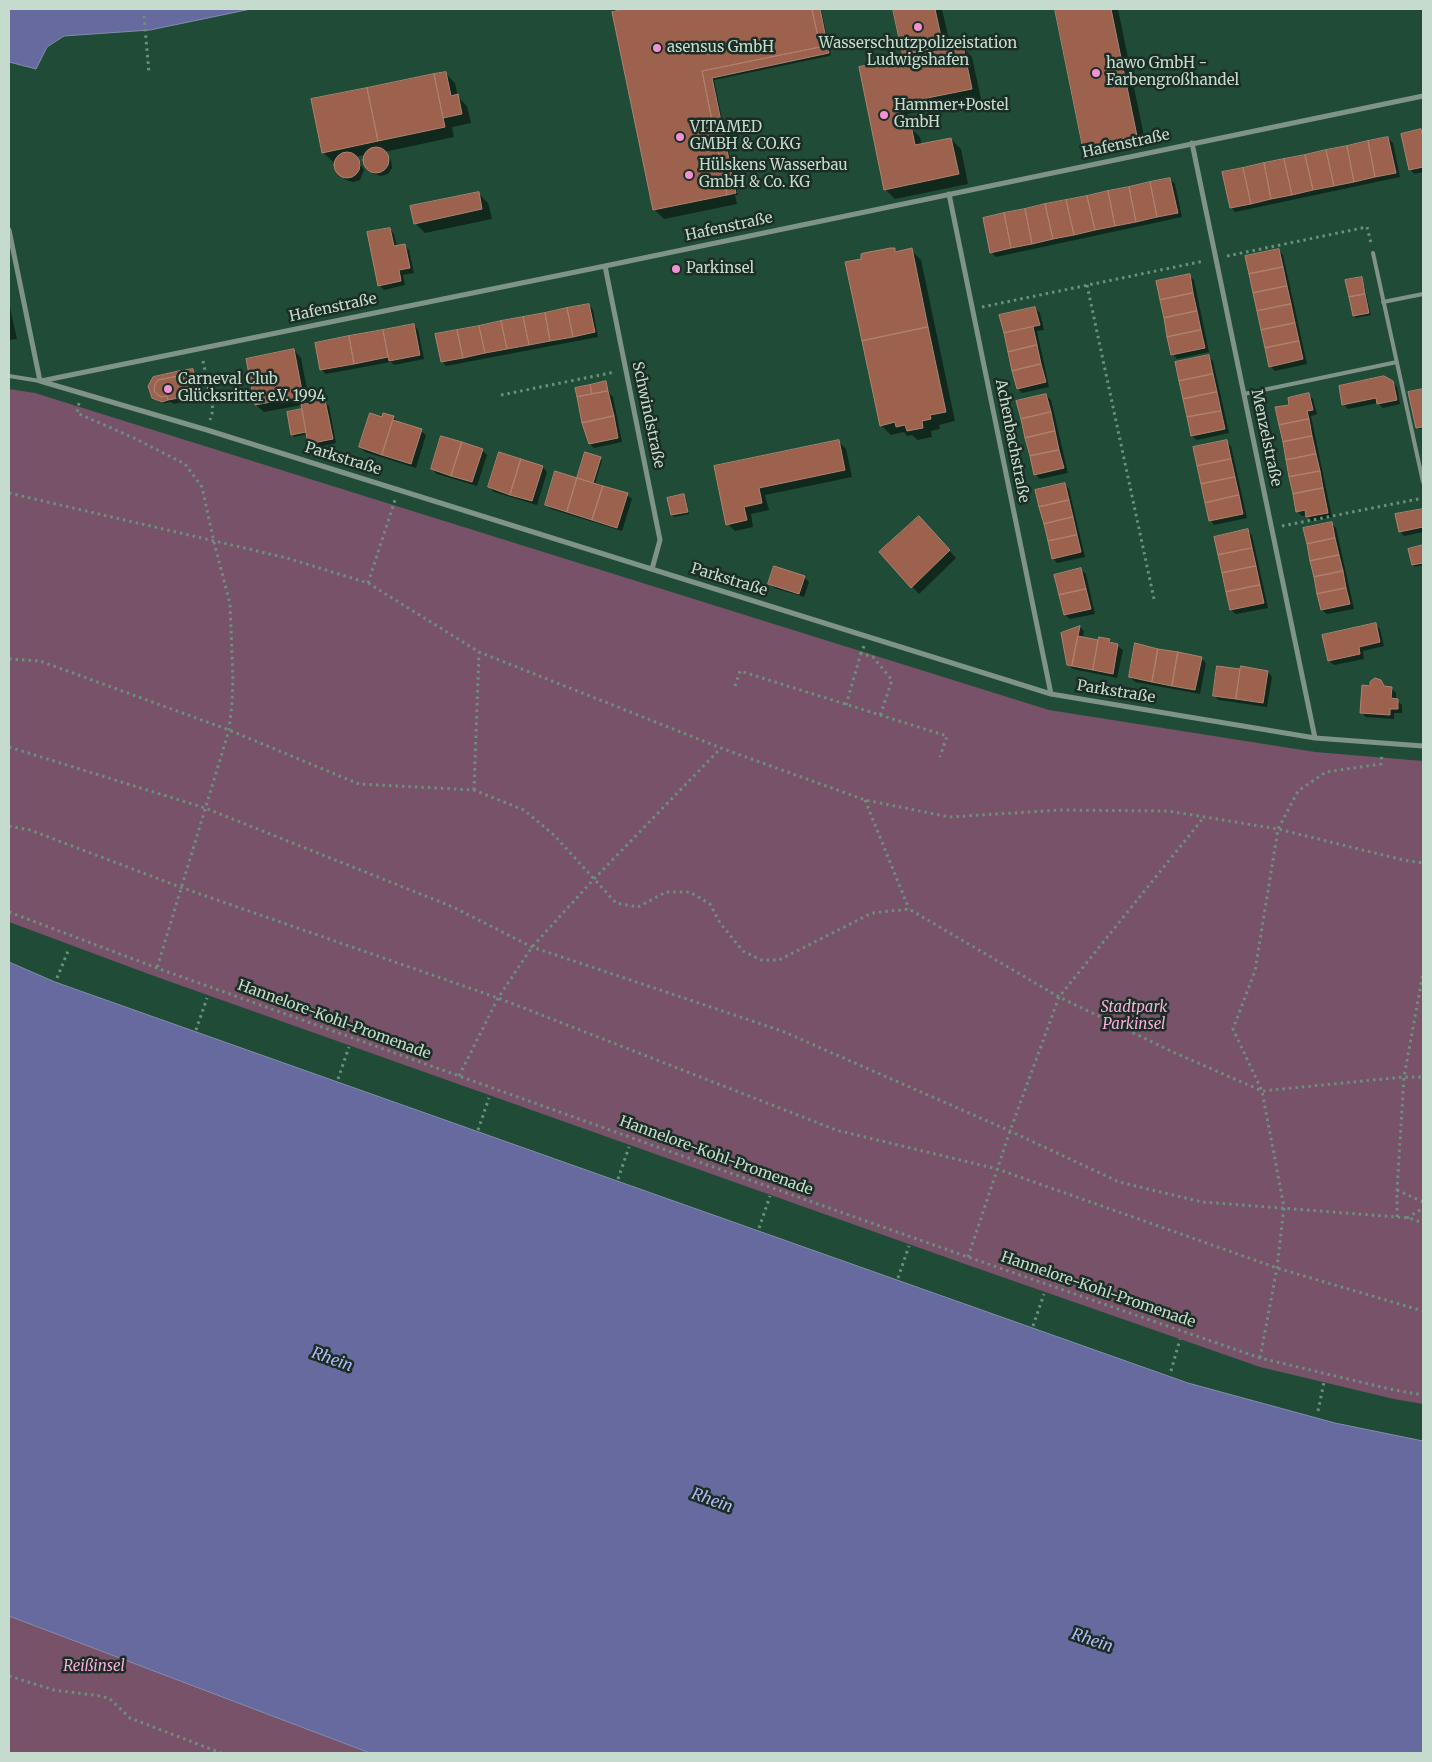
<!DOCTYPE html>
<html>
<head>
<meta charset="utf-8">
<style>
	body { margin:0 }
	#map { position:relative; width:1432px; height:1762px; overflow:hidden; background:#204c37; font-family:Merriweather,serif }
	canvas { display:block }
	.frame { position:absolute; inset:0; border:10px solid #c4dbce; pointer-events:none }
</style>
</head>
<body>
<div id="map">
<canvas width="1432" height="1762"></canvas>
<div class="frame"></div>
</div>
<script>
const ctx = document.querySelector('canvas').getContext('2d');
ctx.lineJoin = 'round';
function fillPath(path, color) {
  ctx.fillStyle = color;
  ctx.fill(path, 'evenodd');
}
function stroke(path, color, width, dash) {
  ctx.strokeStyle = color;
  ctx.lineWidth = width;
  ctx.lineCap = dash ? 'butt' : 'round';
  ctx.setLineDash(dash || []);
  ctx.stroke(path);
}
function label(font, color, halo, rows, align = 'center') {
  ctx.font = font + ' Merriweather,serif';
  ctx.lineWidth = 5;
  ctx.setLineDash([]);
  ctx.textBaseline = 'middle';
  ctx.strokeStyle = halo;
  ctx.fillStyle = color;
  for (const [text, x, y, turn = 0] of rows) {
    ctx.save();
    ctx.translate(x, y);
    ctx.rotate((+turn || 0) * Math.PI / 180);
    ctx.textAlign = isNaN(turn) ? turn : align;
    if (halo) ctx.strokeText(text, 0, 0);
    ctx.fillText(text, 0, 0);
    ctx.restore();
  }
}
fillPath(new Path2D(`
	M 9,389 L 35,393 L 1049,710 L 1315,752 L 1423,761 L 1423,1404 L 1394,1399 L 1260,1367 L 965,1264 L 154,976 L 9,922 Z
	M 9,1548 L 620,1753 L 9,1753 Z`), '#775269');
const water = new Path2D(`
	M 9,9 L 251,9 L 150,30 L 64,36 L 47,47 L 36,69 L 9,62 Z
	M 9,962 L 55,982 L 1188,1383 L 1335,1423 L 1423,1441 L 1423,1753 L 370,1753 L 9,1616 Z`);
fillPath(water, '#676a9e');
stroke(water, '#838cac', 1);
fillPath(new Path2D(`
	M 612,9 L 821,9 L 831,55 L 829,56 L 714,80 L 738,195 L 735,195 L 737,204 L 664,219 L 654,209 Z
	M 894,9 L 942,9 L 951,49 L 962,47 L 972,57 L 981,99 L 907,114 L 909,127 L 920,137 L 922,145 L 951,139 L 961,149 L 968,184 L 895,199 L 885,189 L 860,68 L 908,58 L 904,54 Z
	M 1056,9 L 1118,9 L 1146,146 L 1094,157 L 1085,147 Z
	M 445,73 L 455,83 L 458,97 L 467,106 L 471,123 L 452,127 L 454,137 L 384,152 L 391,160 L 392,168 L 388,174 L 381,176 L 374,174 L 369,169 L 365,163 L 365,155 L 356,157 L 360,162 L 364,170 L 360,180 L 353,182 L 346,180 L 338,172 L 336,165 L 337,161 L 333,162 L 323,152 Z
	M 1423,130 L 1423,172 L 1415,174 L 1410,170 L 1402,135 Z
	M 1388,138 L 1393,143 L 1400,177 L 1235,212 L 1231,207 Z
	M 1170,179 L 1175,184 L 1182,217 L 996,257 L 991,252 Z
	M 478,193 L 488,203 L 492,219 L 425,233 L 415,223 Z
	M 390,229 L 394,234 L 397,247 L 404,245 L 409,250 L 414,273 L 403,275 L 405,285 L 384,290 L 379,285 Z
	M 894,249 L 897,253 L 911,250 L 921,260 L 955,421 L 939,425 L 940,429 L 931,431 L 932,437 L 918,440 L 912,435 L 907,436 L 904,432 L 891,435 L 881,425 L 863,259 Z
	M 1279,250 L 1283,255 L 1307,364 L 1275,371 L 1270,366 Z
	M 1189,276 L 1194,280 L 1209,352 L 1177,359 L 1173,354 Z
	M 1361,278 L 1363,280 L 1371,315 L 1356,318 L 1354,316 L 1347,281 Z
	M 9,303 L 17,339 L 9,340 Z
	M 589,305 L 593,310 L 598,337 L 446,366 L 442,361 Z
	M 1035,308 L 1040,313 L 1044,330 L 1037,331 L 1049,387 L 1022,393 L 1018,389 L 1001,316 Z
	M 414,325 L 418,330 L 424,359 L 394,365 L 391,362 L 326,374 L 321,369 L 316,344 Z
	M 294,350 L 301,358 L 310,405 L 325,402 L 329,406 L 336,443 L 314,448 L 310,443 L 308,434 L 294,437 L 293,435 L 288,413 L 303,410 L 302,405 L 264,412 L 256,405 L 247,360 Z
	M 1208,357 L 1213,361 L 1229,433 L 1197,440 L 1192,436 Z
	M 192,370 L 194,372 L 199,396 L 188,398 L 188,401 L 174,404 L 171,402 L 164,403 L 159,402 L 154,397 L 156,377 ZM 156,389 L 161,398 L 156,394 Z
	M 1392,382 L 1397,387 L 1400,404 L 1383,408 L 1378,403 L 1348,409 L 1344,405 Z
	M 606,383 L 610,394 L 613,397 L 622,442 L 594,448 L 590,444 L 576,389 Z
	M 1423,390 L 1423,429 L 1419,429 L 1417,427 L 1409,393 Z
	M 1046,395 L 1051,400 L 1068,473 L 1040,479 L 1035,474 Z
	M 1309,395 L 1313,399 L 1317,414 L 1311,416 L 1332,517 L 1312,521 L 1307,515 L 1302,516 L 1298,512 L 1276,408 L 1290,405 Z
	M 384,415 L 394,418 L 398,422 L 421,431 L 426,435 L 416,468 L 365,452 L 360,447 L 383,419 Z
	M 838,441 L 846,449 L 852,477 L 765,495 L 769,510 L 751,514 L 753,527 L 735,531 L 728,524 L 716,467 Z
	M 1226,442 L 1231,446 L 1247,518 L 1214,525 L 1210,520 Z
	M 482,450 L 487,455 L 477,486 L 437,474 L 432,469 Z
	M 600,458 L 602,460 L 595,484 L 627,495 L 632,499 L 622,531 L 551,509 L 546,504 L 582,480 Z
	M 543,467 L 547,472 L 537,505 L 494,492 L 489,487 Z
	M 1065,484 L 1069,489 L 1085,557 L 1057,563 L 1053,558 Z
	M 684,496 L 686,498 L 689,514 L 674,517 L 672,515 Z
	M 1423,510 L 1423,532 L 1404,536 L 1400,531 L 1397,515 Z
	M 1331,523 L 1336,528 L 1354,609 L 1327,614 L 1322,610 Z
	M 926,525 L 956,558 L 919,594 L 881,552 Z
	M 1248,531 L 1252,535 L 1268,608 L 1236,614 L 1231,610 Z
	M 1423,547 L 1423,565 L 1415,567 L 1413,565 L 1410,549 Z
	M 1081,570 L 1086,574 L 1095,614 L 1070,619 L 1065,615 L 1056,576 Z
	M 804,577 L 809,582 L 804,597 L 774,588 L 770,583 Z
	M 1376,625 L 1380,629 L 1384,646 L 1363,651 L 1364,659 L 1334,665 L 1329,661 L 1323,636 Z
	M 1080,627 L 1084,631 L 1083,638 L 1099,642 L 1109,640 L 1123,650 L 1117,678 L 1073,669 L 1068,664 L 1062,634 Z
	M 1201,658 L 1206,663 L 1200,694 L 1135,682 L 1130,677 Z
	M 1218,667 L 1241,671 L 1268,672 L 1272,677 L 1267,707 L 1219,700 L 1214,696 Z
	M 1380,681 L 1386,688 L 1391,688 L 1396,693 L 1396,700 L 1402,705 L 1402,713 L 1394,713 L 1394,719 L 1366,717 L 1361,712 L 1371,687 Z`), '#0007');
const building = new Path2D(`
	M 626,9 L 812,9 L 820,47 L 702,71 L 727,195 L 653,210 L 612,12 Z
	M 812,9 L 820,9 L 829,53 L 712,78 L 736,193 L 727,195 L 702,71 L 820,47 Z
	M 893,9 L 935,9 L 943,46 L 903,55 Z
	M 1055,9 L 1111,9 L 1137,136 L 1083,147 Z
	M 963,46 L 972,89 L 897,104 L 902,127 L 911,125 L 915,145 L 951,138 L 959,174 L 884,190 L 859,67 Z
	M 446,72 L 451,96 L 458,94 L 462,114 L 443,118 L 434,74 Z
	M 434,74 L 445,127 L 378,141 L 367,88 Z
	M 367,88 L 378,141 L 322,153 L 311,99 Z
	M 1421,129 L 1423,137 L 1423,167 L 1409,170 L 1401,134 Z
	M 1388,137 L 1396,173 L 1375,177 L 1368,141 Z
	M 1368,141 L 1375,177 L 1354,182 L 1347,146 Z
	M 1347,146 L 1354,182 L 1334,186 L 1326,150 Z
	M363 160a13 13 0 1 1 26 0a13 13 0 1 1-26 0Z
	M 1326,150 L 1334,186 L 1313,190 L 1305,155 Z
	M334 165a13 13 0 1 1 26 0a13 13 0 1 1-26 0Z
	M 1305,155 L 1313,190 L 1292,195 L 1284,159 Z
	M 1284,159 L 1292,195 L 1271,199 L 1264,163 Z
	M 1264,163 L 1271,199 L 1251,204 L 1243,168 Z
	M 1243,168 L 1251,204 L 1230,208 L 1222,172 Z
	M 1170,178 L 1178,213 L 1157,217 L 1150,182 Z
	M 1150,182 L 1157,217 L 1136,222 L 1129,187 Z
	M 1129,187 L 1136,222 L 1115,226 L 1108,191 Z
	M 1108,191 L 1115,226 L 1095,230 L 1087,196 Z
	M 479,192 L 482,209 L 414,224 L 410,206 Z
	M 1087,196 L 1095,230 L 1074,235 L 1066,200 Z
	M 1066,200 L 1074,235 L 1053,239 L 1045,204 Z
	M 1045,204 L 1053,239 L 1032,244 L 1025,209 Z
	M 1025,209 L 1032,244 L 1011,248 L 1004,213 Z
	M 1004,213 L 1011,248 L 990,253 L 983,218 Z
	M 390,228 L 394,246 L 405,244 L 410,268 L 399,270 L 401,281 L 378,286 L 367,232 Z
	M 891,248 L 895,248 L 895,252 L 912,248 L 928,327 L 862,341 L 845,262 L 861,259 L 861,254 L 864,253 Z
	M 1279,249 L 1283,267 L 1249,274 L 1245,256 Z
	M 1283,267 L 1287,286 L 1253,293 L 1249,274 Z
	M 1190,274 L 1193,293 L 1160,300 L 1156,281 Z
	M 1362,277 L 1365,294 L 1349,297 L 1345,280 Z
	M 1287,286 L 1291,304 L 1257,311 L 1253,293 Z
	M 1193,293 L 1197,311 L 1164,318 L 1160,300 Z
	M 1365,294 L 1369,313 L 1353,316 L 1349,297 Z
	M 589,304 L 595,332 L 573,337 L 567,308 Z
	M 1291,304 L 1295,323 L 1261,330 L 1257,311 Z
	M 1035,307 L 1040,325 L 1004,333 L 999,315 Z
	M 567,308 L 573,337 L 550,341 L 545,313 Z
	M 1197,311 L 1201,330 L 1167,337 L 1164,318 Z
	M 545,313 L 550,341 L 529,345 L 523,317 Z
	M 523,317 L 529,345 L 507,349 L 501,321 Z
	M 501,321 L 507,349 L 485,353 L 479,326 Z
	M 1295,323 L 1299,341 L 1265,348 L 1261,330 Z
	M 414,324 L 420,355 L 389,361 L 383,330 Z
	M 479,326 L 485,353 L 463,358 L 457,330 Z
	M 928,327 L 946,412 L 930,415 L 931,419 L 922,421 L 923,428 L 907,431 L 905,425 L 896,427 L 895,422 L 880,426 L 862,341 Z
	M 1033,327 L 1037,345 L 1008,352 L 1004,333 Z
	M 383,330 L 388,357 L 354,364 L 349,336 Z
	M 457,330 L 463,358 L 441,362 L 435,334 Z
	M 1201,330 L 1205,348 L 1171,355 L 1167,337 Z
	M 349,336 L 354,364 L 320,370 L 315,343 Z
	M 1299,341 L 1303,359 L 1269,367 L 1265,348 Z
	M 1037,345 L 1041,364 L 1012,371 L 1008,352 Z
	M 294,349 L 303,396 L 255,405 L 246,359 Z
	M 1209,355 L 1213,374 L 1179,381 L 1175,362 Z
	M 1041,364 L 1046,382 L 1017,389 L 1012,371 Z
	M 193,369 L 198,394 L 184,397 L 180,371 Z
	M 180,371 L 180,376 L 158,380 L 155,384 L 154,391 L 156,394 L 161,397 L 167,396 L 168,400 L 162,402 L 152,398 L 148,386 L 153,377 Z
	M 1213,374 L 1217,392 L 1183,399 L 1179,381 Z
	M 180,376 L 184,397 L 168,400 L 167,396 L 161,397 L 154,391 L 155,384 L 158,380 Z
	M 1384,376 L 1393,381 L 1397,400 L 1377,404 L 1376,398 L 1342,405 L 1339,386 Z
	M 606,381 L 608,391 L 592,394 L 590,385 Z
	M 590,385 L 592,394 L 577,397 L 575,388 Z
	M 1423,389 L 1423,427 L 1416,428 L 1408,392 Z
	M 608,391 L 614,416 L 582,423 L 577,397 Z
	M 1217,392 L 1221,411 L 1187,417 L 1183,399 Z
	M 1309,393 L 1313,410 L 1307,411 L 1309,419 L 1279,425 L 1275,407 L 1289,405 L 1288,398 Z
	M 1046,394 L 1051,412 L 1021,419 L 1016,401 Z
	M 325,400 L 333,439 L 308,444 L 301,405 Z
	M 302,409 L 306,432 L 291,435 L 287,412 Z
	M 1221,411 L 1225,429 L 1191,436 L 1187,417 Z
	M 1051,412 L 1055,431 L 1025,438 L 1021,419 Z
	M 370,413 L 382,417 L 383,413 L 394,416 L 382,455 L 359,447 Z
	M 614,416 L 618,438 L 589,444 L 582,423 Z
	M 1309,419 L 1312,436 L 1283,442 L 1279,425 Z
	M 393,420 L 422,429 L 411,464 L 382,455 Z
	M 1055,431 L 1059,450 L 1030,456 L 1025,438 Z
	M 441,436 L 462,442 L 451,476 L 431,469 Z
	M 1312,436 L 1316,454 L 1286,460 L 1283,442 Z
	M 839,440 L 845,470 L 759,488 L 762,503 L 744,507 L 747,520 L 726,525 L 714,466 Z
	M 1227,440 L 1231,459 L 1197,466 L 1193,447 Z
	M 462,442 L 483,449 L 472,482 L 451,476 Z
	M 1059,450 L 1064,468 L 1034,475 L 1030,456 Z
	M 499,452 L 521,459 L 510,495 L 488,487 Z
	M 585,452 L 601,457 L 593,483 L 577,478 Z
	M 1316,454 L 1320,471 L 1289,477 L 1286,460 Z
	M 521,459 L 543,466 L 532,501 L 510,495 Z
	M 1231,459 L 1235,477 L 1201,484 L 1197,466 Z
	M 555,471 L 577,478 L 567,512 L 545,505 Z
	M 1320,471 L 1323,488 L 1293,494 L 1289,477 Z
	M 1235,477 L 1239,495 L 1205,503 L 1201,484 Z
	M 577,478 L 603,486 L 592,520 L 567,512 Z
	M 1065,483 L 1069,500 L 1039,507 L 1035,490 Z
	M 603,486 L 628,493 L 617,528 L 592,520 Z
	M 1323,488 L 1328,513 L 1306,517 L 1305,510 L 1296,512 L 1293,494 Z
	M 684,494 L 688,512 L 671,515 L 667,498 Z
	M 1239,495 L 1243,514 L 1209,521 L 1205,503 Z
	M 1069,500 L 1073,517 L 1044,524 L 1039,507 Z
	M 1423,509 L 1423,527 L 1399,532 L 1395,514 Z
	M 919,516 L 950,550 L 911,588 L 879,552 Z
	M 1073,517 L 1077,535 L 1048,541 L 1044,524 Z
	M 1332,522 L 1335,538 L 1307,544 L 1303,528 Z
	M 1248,529 L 1252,548 L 1218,555 L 1214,537 Z
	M 1077,535 L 1081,552 L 1052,559 L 1048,541 Z
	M 1335,538 L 1339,555 L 1310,561 L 1307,544 Z
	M 1423,545 L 1423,563 L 1412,565 L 1408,549 Z
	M 1252,548 L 1256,566 L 1222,573 L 1218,555 Z
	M 1339,555 L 1343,571 L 1314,577 L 1310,561 Z
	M 774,566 L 805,576 L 799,594 L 768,584 Z
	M 1256,566 L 1260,585 L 1226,592 L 1222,573 Z
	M 1081,568 L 1086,589 L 1059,595 L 1054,575 Z
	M 1343,571 L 1346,588 L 1317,594 L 1314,577 Z
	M 1260,585 L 1264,603 L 1230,610 L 1226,592 Z
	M 1346,588 L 1350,604 L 1321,610 L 1317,594 Z
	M 1086,589 L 1091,609 L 1064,615 L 1059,595 Z
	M 1376,623 L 1380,642 L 1359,647 L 1360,654 L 1328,661 L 1322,635 Z
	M 1080,626 L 1072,666 L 1067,665 L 1061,633 Z
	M 1078,636 L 1098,640 L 1093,670 L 1072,666 Z
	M 1099,637 L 1110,639 L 1109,642 L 1118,644 L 1113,674 L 1093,670 Z
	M 1135,643 L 1158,649 L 1152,682 L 1129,677 Z
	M 1158,649 L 1178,652 L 1172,686 L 1152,682 Z
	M 1178,652 L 1202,657 L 1195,690 L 1172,686 Z
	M 1217,666 L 1240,669 L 1236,699 L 1213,696 Z
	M 1241,666 L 1268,671 L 1263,703 L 1236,699 Z
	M 1375,678 L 1381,680 L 1384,686 L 1392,687 L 1391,698 L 1398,699 L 1398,709 L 1390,709 L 1390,715 L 1360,713 L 1362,685 L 1370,686 L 1370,682 Z`);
fillPath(building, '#9c624d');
stroke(building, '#ae8171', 1);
stroke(new Path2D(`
	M 144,16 L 149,73
	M 1227,256 L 1367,227 L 1371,243
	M 1087,285 L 1154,599
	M 982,307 L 1204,261
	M 203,361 L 213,410 L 210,420
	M 501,395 L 615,372
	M 79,403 L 77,413 L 136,439 L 185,464 L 202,487 L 214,542 L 230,604 L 233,679 L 232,704 L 229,730 L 157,968
	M 9,493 L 287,558 L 368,583 L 479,652 L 721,748 L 865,800 L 950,817 L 1060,810 L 1168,811 L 1278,829 L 1403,860 L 1423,863
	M 1282,526 L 1423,498
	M 368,583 L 395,500
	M 864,646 L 861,653 L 873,657 L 892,680 L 880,716
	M 9,659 L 40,661 L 229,730 L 359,784 L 474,790 L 524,810 L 554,835 L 616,903 L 638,907 L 666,892 L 690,892 L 710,904 L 720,923 L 743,951 L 761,960 L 779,960 L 872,913 L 909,909 L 1059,997 L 1173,1052 L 1262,1091 L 1404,1077 L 1423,1077
	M 735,686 L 740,671 L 947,736 L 940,757
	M 846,705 L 861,653
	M 9,747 L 205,808 L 453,907 L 532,947 L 782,1031 L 1010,1131 L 1119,1182 L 1202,1202 L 1397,1217 L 1409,1218 L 1423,1223
	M 474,790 L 479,652
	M 865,800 L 909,909
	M 9,826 L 30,830 L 180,887 L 498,998 L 836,1130 L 997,1169 L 1277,1268 L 1423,1311
	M 9,912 L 157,968 L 747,1179 L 968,1257 L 1260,1358 L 1394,1390 L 1423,1395
	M 57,978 L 68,951
	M 196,1030 L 207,998
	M 459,1076 L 498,998 L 532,947 L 593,880 L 721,748
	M 338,1079 L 349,1047
	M 478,1130 L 489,1098
	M 618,1179 L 629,1147
	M 1397,1190 L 1423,1202
	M 1397,1217 L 1397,1190 L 1404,1077 L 1423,973
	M 1407,1218 L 1423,1208
	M 759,1228 L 770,1196
	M 968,1257 L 1010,1131 L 1059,997 L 1204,817
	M 898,1278 L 909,1246
	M 1033,1326 L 1044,1294
	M 1260,1358 L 1277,1268 L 1284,1207 L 1262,1091 L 1233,1029 L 1255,971 L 1278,829 L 1298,791 L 1326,772 L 1381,764 L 1382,754
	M 1171,1371 L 1180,1339
	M 1318,1411 L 1324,1382
	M 9,1676 L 54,1690 L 101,1696 L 110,1699 L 130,1718 L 221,1753`), '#6d8f7e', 3, [2.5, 4]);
stroke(new Path2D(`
	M 1373,253 L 1423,482
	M 1383,302 L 1423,294
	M 9,376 L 40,381
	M 1244,394 L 1397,362`), '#809388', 4);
stroke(new Path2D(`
	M 1192,143 L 1315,738
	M 949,194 L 1051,694
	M 9,230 L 40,381
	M 605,266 L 660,540 L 652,569
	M 40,381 L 207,430 L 1051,694 L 1315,738 L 1423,746
	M 41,381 L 605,266 L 1423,96`), '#809388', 5);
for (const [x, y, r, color] of [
	[918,27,5,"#f491d3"],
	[657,48,5,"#f491d3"],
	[1096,73,5,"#f491d3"],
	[884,115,5,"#f491d3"],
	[680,137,5,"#f491d3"],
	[689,175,5,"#f491d3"],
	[676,269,5,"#f491d3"],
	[168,389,5,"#f491d3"]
]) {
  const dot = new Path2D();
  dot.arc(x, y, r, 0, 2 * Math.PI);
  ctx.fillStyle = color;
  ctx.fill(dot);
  stroke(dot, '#1b2d24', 2);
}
label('15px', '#c4dbce', '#1b2d24', [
	["Wasserschutzpolizeistation",918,44,"center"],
	["Ludwigshafen",918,61,"center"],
	["asensus GmbH",667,48],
	["hawo GmbH -",1106,64],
	["Farbengroßhandel",1106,81],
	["Hammer+Postel",894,106],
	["GmbH",894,123],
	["VITAMED",690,128],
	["GMBH & CO.KG",690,145],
	["Hülskens Wasserbau",699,166],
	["GmbH & Co. KG",699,183],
	["Parkinsel",686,269],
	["Carneval Club",178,380],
	["Glücksritter e.V. 1994",178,397]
], 'left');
label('15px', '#c4dbce', '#1b2d24', [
	["Hafenstraße",1126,144,-12],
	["Hafenstraße",729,227,-12],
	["Hafenstraße",333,308,-12],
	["Schwindstraße",648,415,78],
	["Menzelstraße",1266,438,78],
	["Achenbachstraße",1012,441,79],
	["Parkstraße",343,459,17],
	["Parkstraße",729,580,17],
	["Parkstraße",1116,692,9],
	["Hannelore-Kohl-Promenade",334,1020,20],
	["Hannelore-Kohl-Promenade",716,1156,20],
	["Hannelore-Kohl-Promenade",1098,1290,19]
]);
label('italic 15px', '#faacde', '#1b2d24', [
	["Stadtpark",1134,1008],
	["Parkinsel",1134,1025],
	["Reißinsel",94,1667]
]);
label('italic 16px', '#b4b9f8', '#1b2d24', [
	["Rhein",332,1360,20],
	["Rhein",712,1501,20],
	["Rhein",1092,1641,19]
]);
</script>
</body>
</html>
